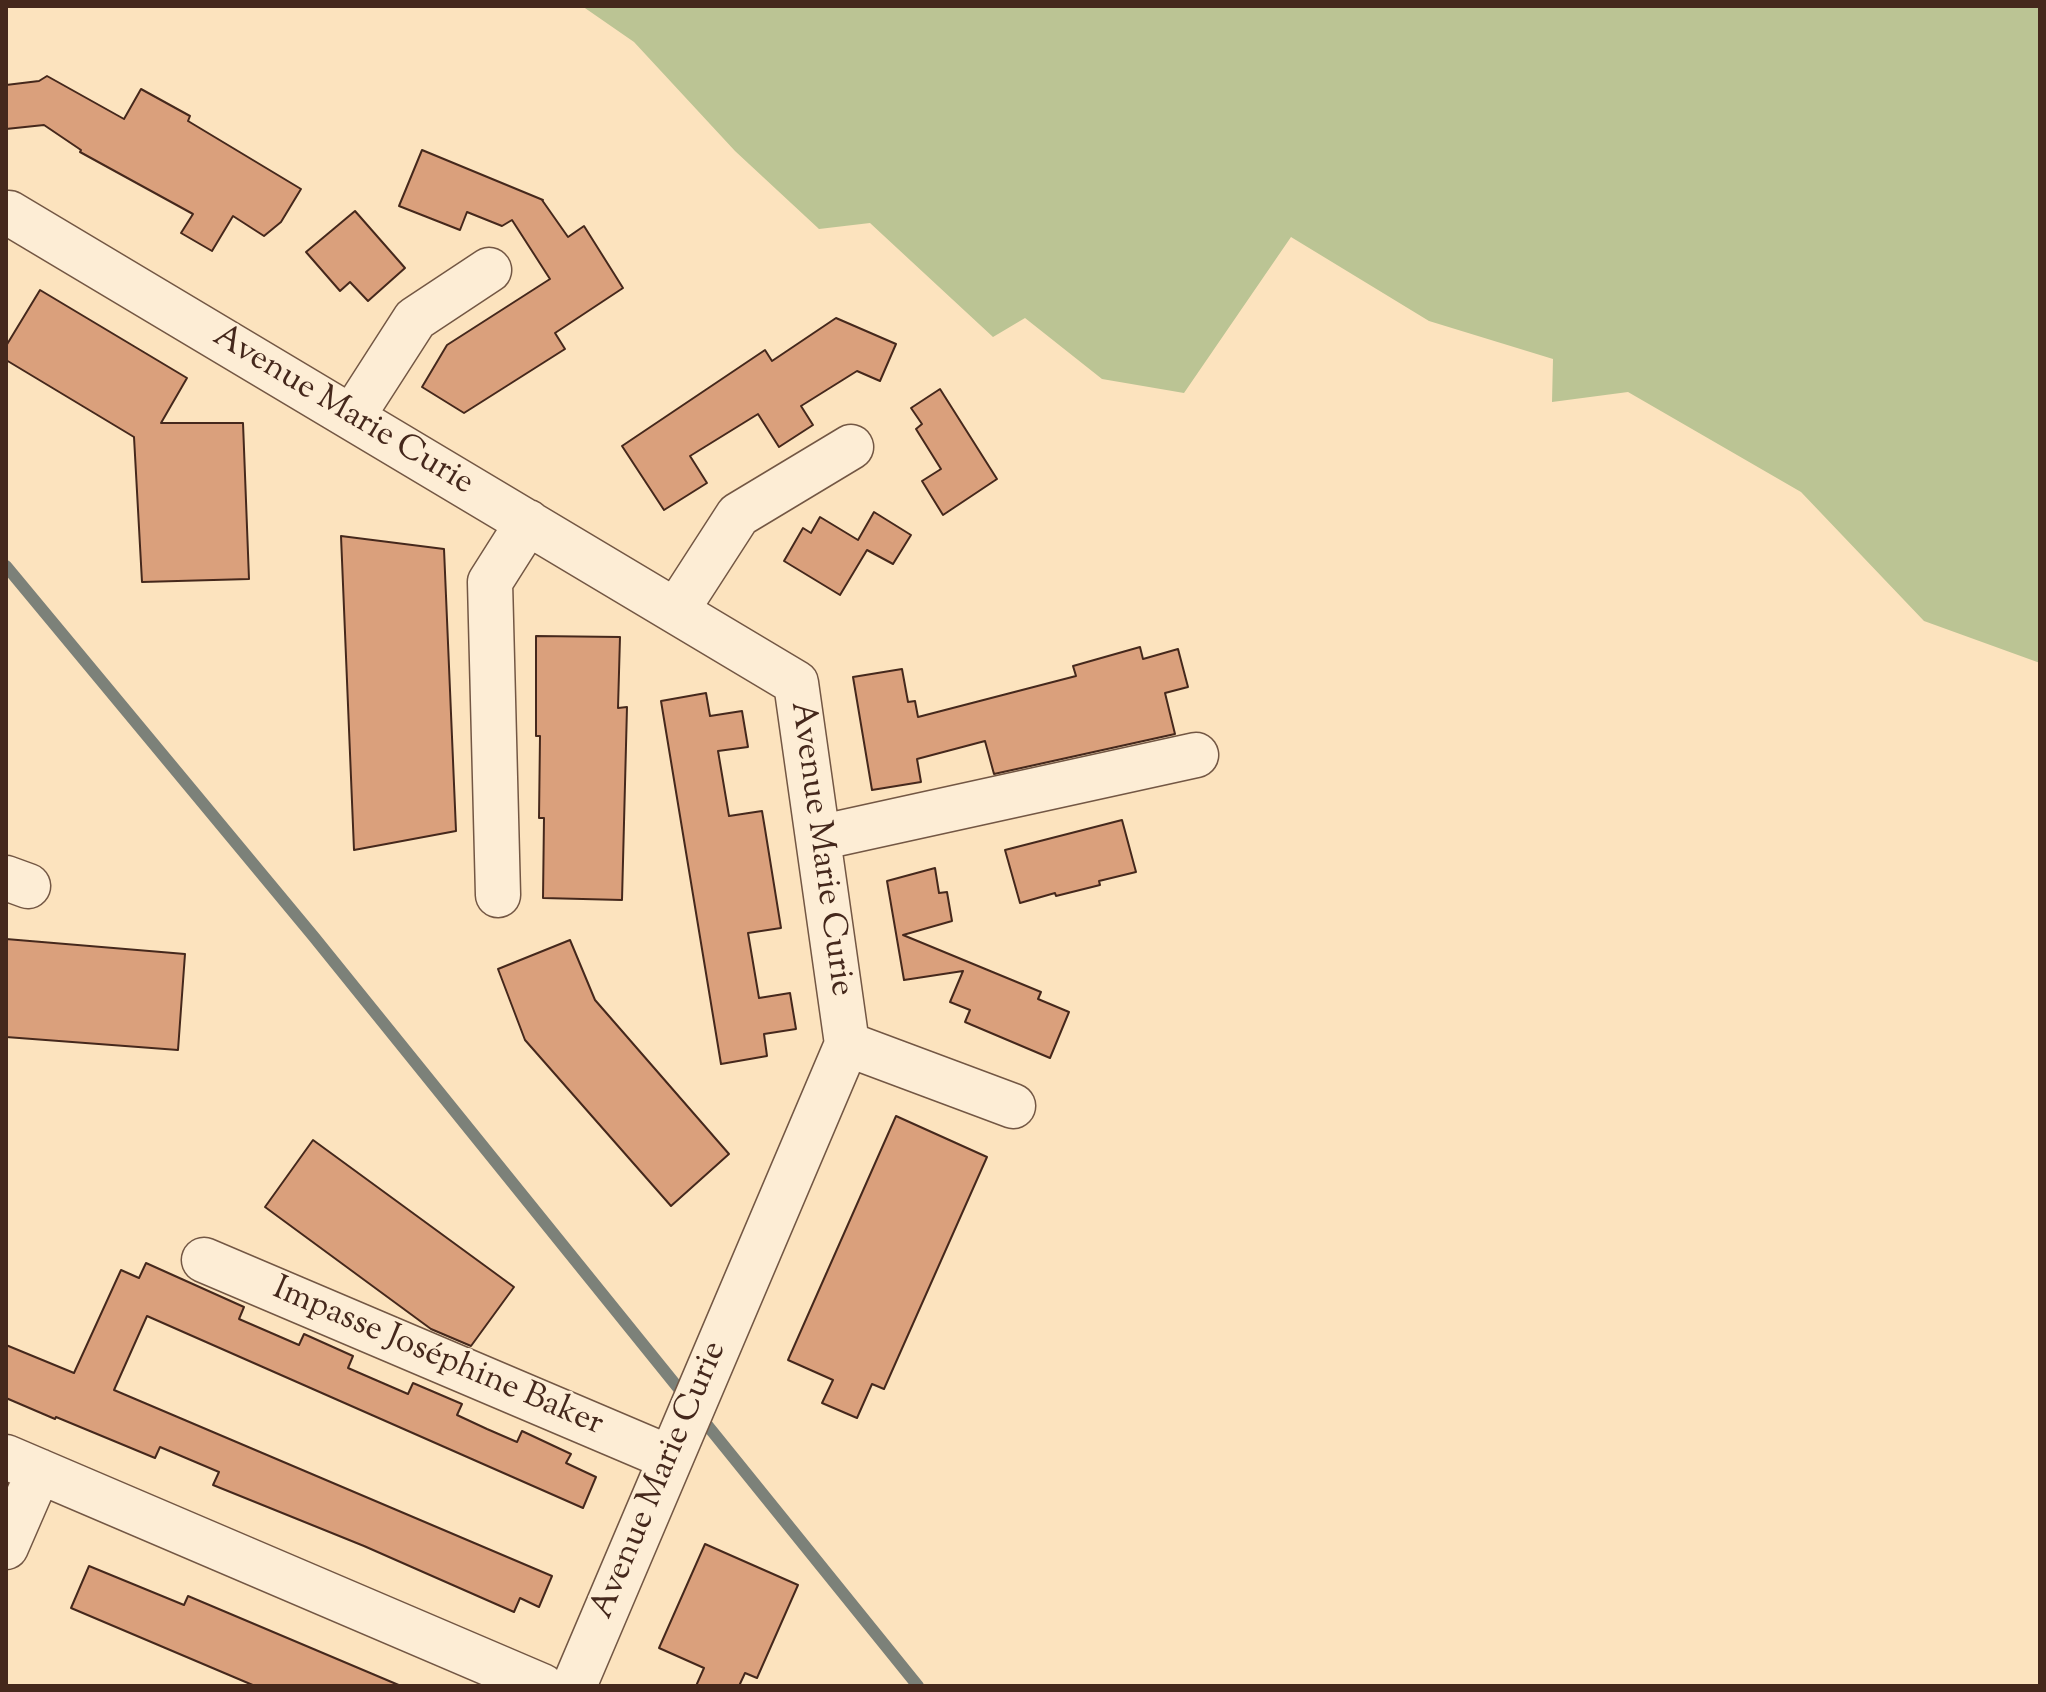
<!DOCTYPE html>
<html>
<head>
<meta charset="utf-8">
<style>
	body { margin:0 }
	#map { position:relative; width:2046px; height:1692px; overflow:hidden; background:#fce3be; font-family:"Sorts Mill Goudy",serif }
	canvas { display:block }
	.frame { position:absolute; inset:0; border:8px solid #45281c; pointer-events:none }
</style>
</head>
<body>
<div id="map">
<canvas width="2046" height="1692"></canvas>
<div class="frame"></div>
</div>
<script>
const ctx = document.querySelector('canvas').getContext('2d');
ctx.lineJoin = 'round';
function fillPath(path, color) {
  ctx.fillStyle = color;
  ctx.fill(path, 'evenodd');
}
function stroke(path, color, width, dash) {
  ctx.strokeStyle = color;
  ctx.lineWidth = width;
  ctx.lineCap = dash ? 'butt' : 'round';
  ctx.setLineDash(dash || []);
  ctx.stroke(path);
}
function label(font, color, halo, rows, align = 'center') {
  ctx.font = font + ' "Sorts Mill Goudy",serif';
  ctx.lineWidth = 6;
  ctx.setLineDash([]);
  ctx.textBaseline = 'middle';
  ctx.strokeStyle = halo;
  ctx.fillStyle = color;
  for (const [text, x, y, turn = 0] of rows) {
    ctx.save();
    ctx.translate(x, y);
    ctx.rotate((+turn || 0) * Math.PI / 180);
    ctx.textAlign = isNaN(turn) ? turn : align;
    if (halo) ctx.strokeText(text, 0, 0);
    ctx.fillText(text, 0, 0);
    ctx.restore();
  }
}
fillPath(new Path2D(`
	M 582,6 L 2040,6 L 2040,663 L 1924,621 L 1801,492 L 1628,392 L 1552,402 L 1553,359 L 1429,321 L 1291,237 L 1184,393 L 1102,379 L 1025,318 L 993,337 L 870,223 L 819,229 L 735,151 L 634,42 Z`), '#bbc494');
stroke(new Path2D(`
	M 6,566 L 314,937 L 688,1400
	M 699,1415 L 918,1686`), '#7c8179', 12);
const building = new Path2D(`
	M 47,76 L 124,119 L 141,89 L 190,116 L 188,121 L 301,189 L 281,222 L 264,236 L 233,216 L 212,251 L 181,233 L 193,214 L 80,152 L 81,150 L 44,125 L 6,129 L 6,85 L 39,81 Z
	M 422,150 L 543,200 L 542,200 L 568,237 L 584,226 L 623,288 L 555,333 L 565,349 L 464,413 L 422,387 L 447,345 L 550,279 L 512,220 L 502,226 L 467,212 L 460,230 L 399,206 Z
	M 355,211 L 405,268 L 368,301 L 350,282 L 340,291 L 306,252 Z
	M 40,290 L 187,378 L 161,423 L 243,423 L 249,579 L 142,582 L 134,437 L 6,360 L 6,346 Z
	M 836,318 L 896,344 L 880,381 L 857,371 L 801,406 L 813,425 L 779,447 L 758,414 L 690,456 L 707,483 L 664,510 L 622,446 L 765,350 L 772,361 Z
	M 940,389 L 997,479 L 943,515 L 922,481 L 941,469 L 916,429 L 922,424 L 911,408 Z
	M 874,512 L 911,535 L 893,564 L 867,550 L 840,595 L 784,561 L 803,528 L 811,533 L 820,517 L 858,540 Z
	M 341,536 L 444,549 L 456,831 L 354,850 Z
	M 536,636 L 620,637 L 618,708 L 627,707 L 622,900 L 543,898 L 544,818 L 539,818 L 540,736 L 536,736 Z
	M 1140,647 L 1143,659 L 1178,649 L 1188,687 L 1165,693 L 1175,734 L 994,774 L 985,741 L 917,759 L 921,782 L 872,790 L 853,677 L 902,669 L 908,702 L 915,701 L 918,717 L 1076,676 L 1073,666 Z
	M 706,693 L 710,716 L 742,711 L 748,747 L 718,751 L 729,816 L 762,811 L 765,829 L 781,928 L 748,933 L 759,998 L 790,993 L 796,1029 L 764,1034 L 767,1056 L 721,1064 L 661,701 Z
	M 1122,820 L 1136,872 L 1099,881 L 1100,885 L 1056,896 L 1055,893 L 1020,903 L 1005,850 Z
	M 935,868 L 939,893 L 947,892 L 952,921 L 903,935 L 1041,992 L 1038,999 L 1069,1012 L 1050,1058 L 965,1022 L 970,1010 L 950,1002 L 963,971 L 904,980 L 887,881 Z
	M 6,939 L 185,954 L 178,1050 L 6,1037 Z
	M 570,940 L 595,1000 L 729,1154 L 671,1206 L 525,1040 L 498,969 Z
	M 896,1116 L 987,1157 L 884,1389 L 872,1384 L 857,1418 L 822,1403 L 833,1380 L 788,1360 Z
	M 313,1140 L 514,1287 L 471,1346 L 431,1329 L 265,1207 Z
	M 146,1263 L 244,1307 L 239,1319 L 299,1345 L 304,1334 L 353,1356 L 348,1368 L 408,1394 L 413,1383 L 462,1404 L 457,1415 L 487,1429 L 517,1442 L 522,1431 L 571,1454 L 566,1463 L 596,1477 L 583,1508 L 147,1316 L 114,1390 L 552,1576 L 539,1607 L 520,1598 L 514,1612 L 364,1546 L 213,1485 L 219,1472 L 160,1447 L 155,1458 L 56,1417 L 55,1419 L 6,1398 L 6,1345 L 74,1373 L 121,1270 L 139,1278 Z
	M 705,1544 L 798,1585 L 757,1678 L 745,1673 L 739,1686 L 696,1686 L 704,1668 L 659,1648 Z
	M 89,1566 L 184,1605 L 188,1596 L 401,1686 L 255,1686 L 71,1608 Z`);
fillPath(building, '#daa07c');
stroke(building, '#45281c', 2);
const minor = new Path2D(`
	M 6,213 L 9,213 L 796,683 L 847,1044 L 574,1686
	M 352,417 L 415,319 L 489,270
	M 676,611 L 738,515 L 851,447
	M 818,838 L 1196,755
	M 6,878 L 28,886
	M 498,895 L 490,582 L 528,522
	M 847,1044 L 1013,1106
	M 204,1260 L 670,1458
	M 6,1457 L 542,1686
	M 6,1547 L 39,1471`);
stroke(minor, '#735744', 47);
stroke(minor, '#fdedd5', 44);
label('34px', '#45281c', '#fdedd5', [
	["Avenue Marie Curie",342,412,31],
	["Avenue Marie Curie",819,849,82],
	["Impasse Joséphine Baker",437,1359,23],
	["Avenue Marie Curie",661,1481,-67]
]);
</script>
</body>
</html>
